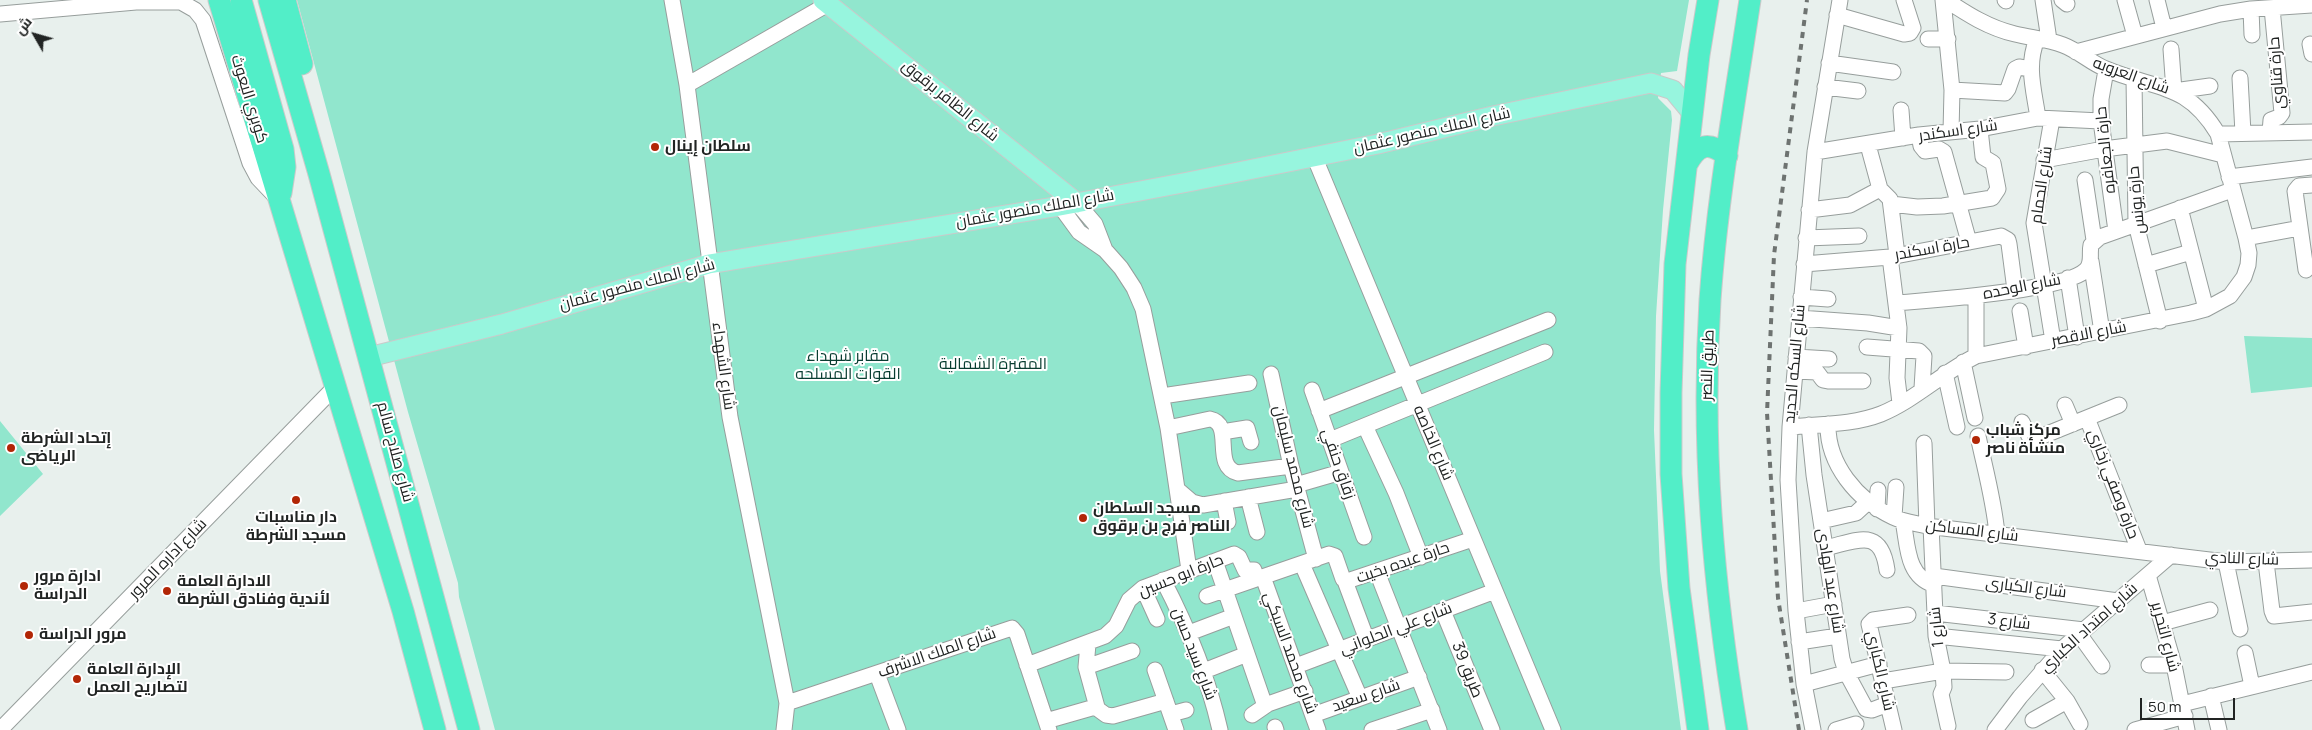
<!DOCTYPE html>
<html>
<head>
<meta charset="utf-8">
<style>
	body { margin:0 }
	#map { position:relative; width:2312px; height:730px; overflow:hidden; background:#e8f0ed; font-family:Manrope,Cairo,sans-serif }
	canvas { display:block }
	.north { position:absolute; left:10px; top:10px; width:50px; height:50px; -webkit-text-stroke:4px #fff; paint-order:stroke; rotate:308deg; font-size:14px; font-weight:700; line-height:20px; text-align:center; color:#212423 }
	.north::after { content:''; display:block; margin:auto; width:18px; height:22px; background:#212423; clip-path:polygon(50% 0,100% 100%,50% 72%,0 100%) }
	.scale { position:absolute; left:2140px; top:698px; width:95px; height:22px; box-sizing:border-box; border:2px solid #212423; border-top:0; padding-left:6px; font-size:15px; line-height:18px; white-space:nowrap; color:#212423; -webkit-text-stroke:4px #fff; paint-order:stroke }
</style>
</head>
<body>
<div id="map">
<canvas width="2312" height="730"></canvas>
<div class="north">ش</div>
<div class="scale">50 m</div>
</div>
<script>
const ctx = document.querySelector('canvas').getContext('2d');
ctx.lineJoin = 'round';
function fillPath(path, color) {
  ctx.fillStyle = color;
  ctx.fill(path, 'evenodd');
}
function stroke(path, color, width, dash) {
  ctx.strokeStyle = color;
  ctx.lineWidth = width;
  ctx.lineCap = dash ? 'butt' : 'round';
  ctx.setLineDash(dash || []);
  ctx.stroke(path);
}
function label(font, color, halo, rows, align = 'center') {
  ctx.font = font + ' Manrope,Cairo,sans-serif';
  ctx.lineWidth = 4;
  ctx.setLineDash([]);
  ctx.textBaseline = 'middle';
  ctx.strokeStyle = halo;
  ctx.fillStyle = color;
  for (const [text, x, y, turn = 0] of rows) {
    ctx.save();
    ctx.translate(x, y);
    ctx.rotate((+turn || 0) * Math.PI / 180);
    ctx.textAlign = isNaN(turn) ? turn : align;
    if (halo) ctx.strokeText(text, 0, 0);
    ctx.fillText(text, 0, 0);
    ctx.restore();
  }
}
fillPath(new Path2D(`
	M 297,0 L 1689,0 L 1677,71 L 1661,73 L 1658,98 L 1671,111 L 1672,120 L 1663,210 L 1656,316 L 1654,430 L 1660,571 L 1681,730 L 495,730 L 459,597 L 458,583 L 408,412 Z
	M 2244,336 L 2312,338 L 2312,387 L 2251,393 Z
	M 0,421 L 43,474 L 0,516 Z`), '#91e6cd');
const minor = new Path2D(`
	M 672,0 L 687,85 L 730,417 L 787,703 L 784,730
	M 1943,0 L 1952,90 L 1951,132
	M 1946,0 C 1967,14 1989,28 2015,34 C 2031,38 2048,39 2063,45 C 2079,51 2091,63 2106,69 C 2156,90 2187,82 2218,134 L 2312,132
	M 2005,0 L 2006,1
	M 2043,0 L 2049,40
	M 2062,0 L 2067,4
	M 2125,0 L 2135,36
	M 2157,0 L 2164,28
	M 2251,9 L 2252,35
	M 0,14 L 136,2 L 181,2 L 195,10 L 203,20 L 250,163 L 258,178 L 277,198
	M 1837,15 L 1904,34 L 1910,33 L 1913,28 L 1904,0
	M 1928,39 L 1948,39
	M 2037,39 C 2026,66 2034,90 2038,118
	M 2310,44 L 2312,54
	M 2171,49 L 2174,91 L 2210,86
	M 2076,52 L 2220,14 L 2251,9 L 2312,5
	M 1829,63 L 1893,72
	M 2106,70 L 2101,99 L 2101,121 L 2116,231
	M 2134,78 L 2136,224 L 2160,321
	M 2240,78 L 2243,133
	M 687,85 L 828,4
	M 1825,87 L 1858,91
	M 1952,90 L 2005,93 L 2008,89 L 2015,69 L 2019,67 L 2031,69
	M 1901,110 L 1903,138
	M 2052,119 L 2034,223 L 2053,341
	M 2270,132 L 2271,120 L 2279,117 L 2282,113 L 2272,8
	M 1919,135 L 1921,146 L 1925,151 L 1939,149 L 1944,152 L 1969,242
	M 1868,145 L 1880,189 L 1890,199 L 1897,255
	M 1815,152 L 1919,135 L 1980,129 L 2038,118 L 2101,121
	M 1314,156 L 1553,730
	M 2044,160 L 2104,149 L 2167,141 L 2223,155
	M 2229,177 L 2312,167
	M 2085,180 L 2094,240
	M 1077,203 L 1095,224 L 1105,250
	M 1891,204 L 1917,207 L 1943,206 L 1992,198 L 1998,189 L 1993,163 L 1983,157 L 1980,129
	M 1060,206 L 1079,232 L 1105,250 L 1121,268 L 1134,288 L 1143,309 L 1168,428 L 1189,570
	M 2180,208 L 2206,309
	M 1809,210 L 1850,205 L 1880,189
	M 1806,238 L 1859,236
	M 2246,238 L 2300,228
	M 1890,257 L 1899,328 L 1897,378 L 1900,403
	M 2091,261 L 2102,332
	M 1804,264 L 1890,257 L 2001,236 L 2008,240 L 2009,244 L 2015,290
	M 2146,265 L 2191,252
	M 2306,270 L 2295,191 L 2299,186 L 2312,185
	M 2068,278 L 2077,337
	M 1976,296 L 1976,356
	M 1801,297 L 1828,299
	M 1897,303 C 1932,300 2064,291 2086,270 C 2093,263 2089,254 2091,245 L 2100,237 L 2232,190
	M 2020,311 L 2026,347
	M 1799,318 L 1868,323 L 1899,328
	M 1867,347 L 1919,351 L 1924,356 L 1922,388
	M 1796,357 L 1829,359
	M 1963,362 L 1975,418
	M 1795,371 L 1817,372 L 1823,380 L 1828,381 L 1863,381
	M 1945,373 L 1957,427
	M 1271,374 L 1291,466 L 1316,559
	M 1312,390 L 1364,537
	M 1162,396 L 1249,383
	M 2065,405 L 2073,424
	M 1319,411 L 1548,320
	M 2087,418 L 2139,550
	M 2022,422 L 2029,436 L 2035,439 L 2119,405
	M 1828,424 C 1827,464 1857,500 1893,517 C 1904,522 1915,523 1927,526 L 2226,562 L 2312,560
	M 1809,425 L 1814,475 L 1842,659 L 1846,672 L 1866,709 L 1872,710 L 1888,704
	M 1365,426 L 1396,493 L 1421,557
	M 1790,427 C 1819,424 1853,425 1881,414 C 1915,400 1943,372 1976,356 L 2191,313 L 2206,309 L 2230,296 L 2244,277 L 2248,265 L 2249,253 L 2246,238 L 2218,134
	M 1168,428 L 1210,419 C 1235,424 1211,466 1238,473 L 1291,466
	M 1222,432 L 1247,428 L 1251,442
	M 1978,436 C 1985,469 1994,501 1997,534
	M 1330,440 L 1545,352
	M 1924,443 L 1927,526
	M 1296,485 L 1341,472
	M 1178,490 L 1192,502 L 1203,505 L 1297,489
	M 1248,497 L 1257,532
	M 1224,501 L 1228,522
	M 1877,509 L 1878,490
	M 1894,517 L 1896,487
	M 1821,521 L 1856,513 L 1868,502
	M 1903,521 C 1908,545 1906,576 1934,585
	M 1931,526 L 1936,636 L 1943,671 L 1944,687 L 1941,694 L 1948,726
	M 1825,548 C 1857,541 1881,526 1887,570
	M 1215,561 L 1264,703 L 1268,704 L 1305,691
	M 2226,562 L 2240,629
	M 2266,562 L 2272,611 L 2274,616 L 2312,612
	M 1302,564 L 1360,698
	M 1377,572 L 1439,730
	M 2148,575 L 2174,665 L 2187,730
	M 1934,576 L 2118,601
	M 1263,577 L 1318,730
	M 1163,580 C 1188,628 1208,677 1220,730
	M 1345,581 L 1367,640
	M 1143,588 L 1157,619
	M 1207,596 L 1329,554 L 1335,556 L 1343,579 L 1347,581 L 1473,539
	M 1443,611 L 1492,730
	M 1796,611 L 1834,604
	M 1935,613 L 2084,630
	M 2162,623 L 2210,610
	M 1189,633 L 1234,616
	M 2079,634 L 2102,666
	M 1936,636 L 2062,649
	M 1799,642 L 1838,636
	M 1088,644 L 1086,667 L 1097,707
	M 2245,653 L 2252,686
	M 1027,665 L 1105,636 L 1116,626 L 1129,600 L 1143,588 L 1234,554 L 1239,557 L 1245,570 L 1254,570 L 1257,579
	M 2149,665 L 2174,665
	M 1296,666 L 1495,591
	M 1086,667 L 1132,651
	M 1155,670 L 1176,730
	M 2042,670 L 2067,701 L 2080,724
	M 1204,671 L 1247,654
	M 877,674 L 898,730
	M 1883,681 L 1943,671 L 2006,672
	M 1804,684 L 1879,664
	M 2211,696 L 2219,730
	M 787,703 L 1012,628 L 1017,634 L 1049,730
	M 2182,704 L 2312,672
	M 1171,714 L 1186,710
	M 1252,715 L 1268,704
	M 1313,715 L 1419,677
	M 2033,720 L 2067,701
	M 1046,721 L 1095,707 L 1106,715 L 1113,716 L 1166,701
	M 1275,727 L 1276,730
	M 0,730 L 336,386
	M 1372,730 L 1432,710
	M 1813,730 L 1804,684 L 1796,611 L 1788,480 L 1790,427 L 1815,152 L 1840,0
	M 1836,730 L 1856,724
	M 1894,730 L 1869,624 L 1873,620 L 1908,615
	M 1995,730 L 2020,697 L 2062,649 L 2171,555
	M 2135,730 L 2185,716`);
const major = new Path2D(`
	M 823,0 L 1077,203
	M 369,357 L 502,324 L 709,264 L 1060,206 L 1188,182 L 1378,144 L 1493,116 L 1651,83 L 1673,90 L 1692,113`);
const highway = new Path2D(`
	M 219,0 L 403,611 L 435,730
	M 241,0 L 283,149 L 285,167 L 281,193
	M 269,0 L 319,174 L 469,730
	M 285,0 L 302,64
	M 1687,164 C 1698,144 1709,141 1727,156
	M 1698,730 L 1679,588 L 1671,474 L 1671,393 L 1675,264 L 1699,55 L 1708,0
	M 1737,730 C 1713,586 1701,446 1710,300 C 1717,200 1735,100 1750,0`);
stroke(minor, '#979e9c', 17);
stroke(major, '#cacaca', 21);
stroke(highway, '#cacaca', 23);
stroke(minor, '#fff', 15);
stroke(major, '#97f5de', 19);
stroke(highway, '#52eec8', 21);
stroke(new Path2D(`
	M 1799,730 L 1778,598 L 1767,413 L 1774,255 L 1807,0`), '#6e7371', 4, [6, 6]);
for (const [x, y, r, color] of [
	[655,147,5,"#b22606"],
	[1976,440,5,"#b22606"],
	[11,448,5,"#b22606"],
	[296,500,5,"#b22606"],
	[1083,518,5,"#b22606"],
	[24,586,5,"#b22606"],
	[167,591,5,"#b22606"],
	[29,635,5,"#b22606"],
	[77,679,5,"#b22606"]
]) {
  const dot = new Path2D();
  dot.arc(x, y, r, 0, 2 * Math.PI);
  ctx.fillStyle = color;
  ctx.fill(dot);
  stroke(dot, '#fff', 2);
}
label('16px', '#212423', '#fff', [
	["حارة قناوي",2277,73,-94],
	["شارع العروبه",2131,76,20],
	["كوبري البعوث",249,99,73],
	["شارع الظافر برقوق",950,101,39],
	["شارع الملك منصور عثمان",1432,131,-13],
	["شارع اسكندر",1958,131,-8],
	["حارة الجعافره",2106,150,-96],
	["شارع الحمام",2042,185,-82],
	["حارة يونس",2137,200,-95],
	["شارع الملك منصور عثمان",1035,209,-10],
	["حارة اسكندر",1932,249,-10],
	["شارع الملك منصور عثمان",637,285,-15],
	["شارع الوحده",2022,287,-11],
	["شارع الاقصر",2089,334,-11],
	["شارع السكه الحديد",1795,364,-85],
	["طريق النصر",1708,365,-88],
	["شارع الشهداء",723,366,82],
	["شارع الخاصه",1433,443,67],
	["شارع صلاح سالم",395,452,75],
	["زقاق حنفي",1338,464,71],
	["شارع محمد سليمان",1293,467,76],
	["حارة وصفي زخاري",2113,484,69],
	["شارع المساكن",1972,531,7],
	["شارع اداره المرور",168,559,-46],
	["شارع النادي",2242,559,2],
	["حارة عبده بخيت",1403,563,-19],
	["حارة ابو حسين",1181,576,-22],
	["شارع عبد الهادى",1830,581,81],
	["شارع الكبارى",2026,588,7],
	["شارع 3",2009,622,7],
	["شارع 1",1937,627,-96],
	["شارع امتداد الكباري",2089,628,-42],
	["شارع علي الحلواني",1396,629,-21],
	["شارع التحرير",2165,637,75],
	["شارع الملك الاشرف",937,653,-19],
	["شارع محمد السبكي",1290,653,70],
	["شارع سيد حسن",1194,654,69],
	["طريق 39",1467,670,68],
	["شارع الكباري",1880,671,77],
	["شارع سعيد",1366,696,-19]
]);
label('bold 16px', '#212423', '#fff', [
	["سلطان إينال",665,147],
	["مركز شباب",1986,431],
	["منشأة ناصر",1986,449],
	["إتحاد الشرطة",21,439],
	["الرياضى",21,457],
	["مسجد السلطان",1093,509],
	["الناصر فرج بن برقوق",1093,527],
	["دار مناسبات",296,518,"center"],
	["مسجد الشرطة",296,536,"center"],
	["ادارة مرور",34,577],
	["الدراسة",34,595],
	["الادارة العامة",177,582],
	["لأندية وفنادق الشرطة",177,600],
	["مرور الدراسة",39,635],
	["الإدارة العامة",87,670],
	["لتصاريح العمل",87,688]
], 'left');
label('16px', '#083d31', '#fff', [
	["مقابر شهداء",848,357],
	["القوات المسلحه",848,375],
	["المقبرة الشمالية",993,365]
]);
</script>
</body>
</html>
